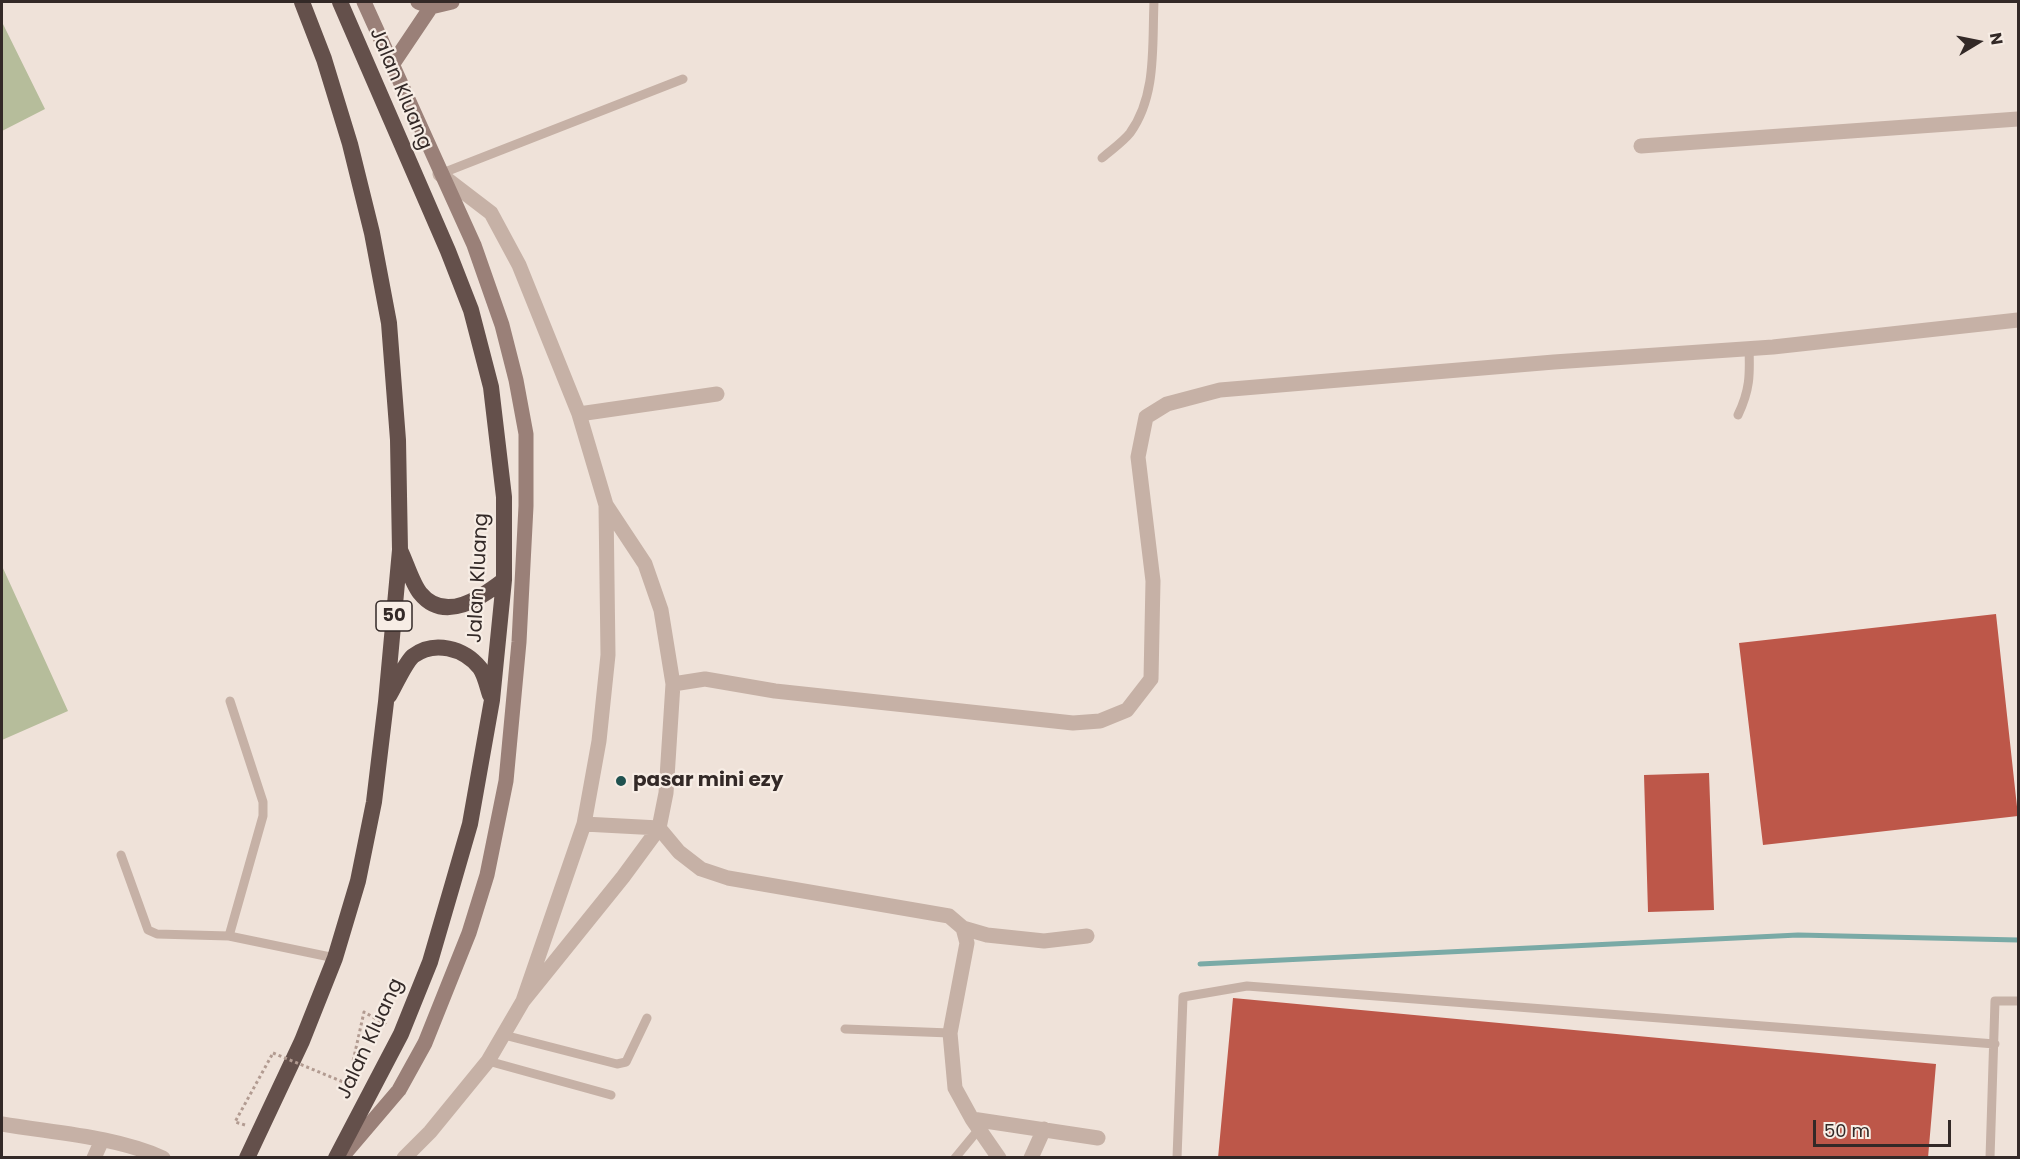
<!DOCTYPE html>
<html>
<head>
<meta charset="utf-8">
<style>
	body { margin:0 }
	#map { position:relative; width:2020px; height:1159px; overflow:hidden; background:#efe2d9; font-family:Poppins,sans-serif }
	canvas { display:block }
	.frame { position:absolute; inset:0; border:3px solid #332927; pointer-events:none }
	.north { position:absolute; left:1948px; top:12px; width:60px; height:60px; -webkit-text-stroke:4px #f7ede5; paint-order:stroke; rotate:80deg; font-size:16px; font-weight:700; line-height:24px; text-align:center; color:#332927 }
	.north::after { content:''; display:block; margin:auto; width:21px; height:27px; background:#332927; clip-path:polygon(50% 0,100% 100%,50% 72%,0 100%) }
	.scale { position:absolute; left:1813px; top:1120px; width:138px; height:27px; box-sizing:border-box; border:3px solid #332927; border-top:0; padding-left:8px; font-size:18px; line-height:21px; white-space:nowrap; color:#332927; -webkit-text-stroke:4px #f7ede5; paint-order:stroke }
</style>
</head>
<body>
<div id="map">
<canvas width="2020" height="1159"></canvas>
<div class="frame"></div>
<div class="north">N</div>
<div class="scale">50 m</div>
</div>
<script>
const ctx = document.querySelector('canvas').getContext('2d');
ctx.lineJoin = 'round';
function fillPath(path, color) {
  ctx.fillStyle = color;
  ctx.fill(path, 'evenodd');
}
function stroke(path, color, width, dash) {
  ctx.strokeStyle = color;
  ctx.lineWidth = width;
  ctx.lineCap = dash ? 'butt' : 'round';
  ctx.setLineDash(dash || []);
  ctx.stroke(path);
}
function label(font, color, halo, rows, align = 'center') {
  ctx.font = font + ' Poppins,sans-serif';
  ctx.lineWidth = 4.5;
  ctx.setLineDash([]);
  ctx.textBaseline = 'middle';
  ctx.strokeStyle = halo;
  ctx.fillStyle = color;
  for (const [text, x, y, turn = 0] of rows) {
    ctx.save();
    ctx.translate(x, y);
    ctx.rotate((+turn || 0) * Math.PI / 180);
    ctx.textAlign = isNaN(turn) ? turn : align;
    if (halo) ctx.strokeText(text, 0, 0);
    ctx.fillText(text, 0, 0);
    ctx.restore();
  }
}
fillPath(new Path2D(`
	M 2,22 L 45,109 L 2,131 Z
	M 2,566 L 68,711 L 2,740 Z`), '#b6bd9b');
stroke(new Path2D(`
	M 1200,964 L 1798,935 L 2018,940`), '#7aaaa6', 5);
fillPath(new Path2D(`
	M 1996,614 L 2018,816 L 1763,845 L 1739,643 Z
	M 1709,773 L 1714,910 L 1648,912 L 1644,775 Z
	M 1233,998 L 1936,1064 L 1928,1158 L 1218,1158 Z`), '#bd5749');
stroke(new Path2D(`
	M 348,1084 L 364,1012 L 387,1025
	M 245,1125 L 235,1122 L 273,1053`), '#b29b91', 3, [3, 3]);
stroke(new Path2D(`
	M 1102,158 C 1111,150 1123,142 1130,133 C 1157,96 1152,45 1154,2
	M 440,174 L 683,79
	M 1738,415 C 1750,390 1750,375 1749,348
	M 121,855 L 148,930 L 157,934 L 229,936 L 335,958
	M 229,936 L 263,816 L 263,802 L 230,701
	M 845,1029 L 950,1033
	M 504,1035 L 617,1064 L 626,1062 L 647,1018
	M 488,1061 L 611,1095
	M 955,1158 L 979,1129
	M 1177,1158 L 1183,997 L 1247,986 L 1995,1044
	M 1990,1158 L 1995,1001 L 2018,1001`), '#c6b1a6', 9);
stroke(new Path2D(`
	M 1641,146 L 2018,119
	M 440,174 L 491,213 L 519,265 L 579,414 L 606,505 L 645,564 L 661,610 L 673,684 L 666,793 L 659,828 L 623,877 L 523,1001
	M 579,414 L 717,394
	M 673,684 L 705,679 L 775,691 L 1073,723 L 1100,721 L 1127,710 L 1151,679 L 1153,581 L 1138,457 L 1146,417 L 1167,404 L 1220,390 L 1554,362 L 1773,347 L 2018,320
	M 584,824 L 659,828 L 679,852 L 701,869 L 728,878 L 949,916 L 963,928 L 967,943 L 950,1033 L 955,1088 L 972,1119 L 999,1158
	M 963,928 L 987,935 L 1044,941 L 1087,936
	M 972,1119 L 1098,1138
	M 2,1124 C 55,1133 113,1136 163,1158
	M 94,1158 L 102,1140
	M 404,1158 L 430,1132 L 488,1061 L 523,1001 L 584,824 L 599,741 L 608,655 L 606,505
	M 1031,1158 L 1044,1129`), '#c6b1a6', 15);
stroke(new Path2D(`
	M 418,2 L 431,7 L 452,2
	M 392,65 L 431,7
	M 341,1158 L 399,1090 L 425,1043 L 469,933 L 487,875 L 506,781 L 519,642 L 526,506 L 526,434 L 516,380 L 502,325 L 474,245 L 364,2`), '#9a8078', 15);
stroke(new Path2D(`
	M 400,550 C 406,562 412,583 420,593 C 445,624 482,597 504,580
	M 389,696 C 395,686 405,663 413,656 C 434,640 464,648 480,668 C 485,675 487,686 490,695
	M 247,1158 L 302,1041 L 335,958 L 358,881 L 374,802 L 386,702 L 400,550 L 398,440 L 389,323 L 372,233 L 350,144 L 324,59 L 302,2
	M 336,1158 L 401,1034 L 430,962 L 453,883 L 470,824 L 492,700 L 504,580 L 504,497 L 491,387 L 471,310 L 448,251 L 340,2`), '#64504b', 16);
stroke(new Path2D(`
	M 273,1053 L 348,1084`), '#b29b91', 3, [3, 3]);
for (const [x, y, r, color] of [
	[621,781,6,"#1f514f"]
]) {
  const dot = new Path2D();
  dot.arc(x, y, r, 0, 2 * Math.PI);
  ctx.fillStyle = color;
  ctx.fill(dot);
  stroke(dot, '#f7ede5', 2);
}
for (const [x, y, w] of [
	[394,616,36]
]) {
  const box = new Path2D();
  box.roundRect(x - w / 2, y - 15, w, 30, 4.5);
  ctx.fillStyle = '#f7ede5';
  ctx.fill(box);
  stroke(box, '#332927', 1.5);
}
label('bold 18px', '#332927', null, [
	["50",394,616]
]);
label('20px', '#332927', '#f7ede5', [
	["Jalan Kluang",400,89,67],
	["Jalan Kluang",479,578,-87],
	["Jalan Kluang",371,1039,-65]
]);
label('bold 20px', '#332927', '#f7ede5', [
	["pasar mini ezy",633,781]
], 'left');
</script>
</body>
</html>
